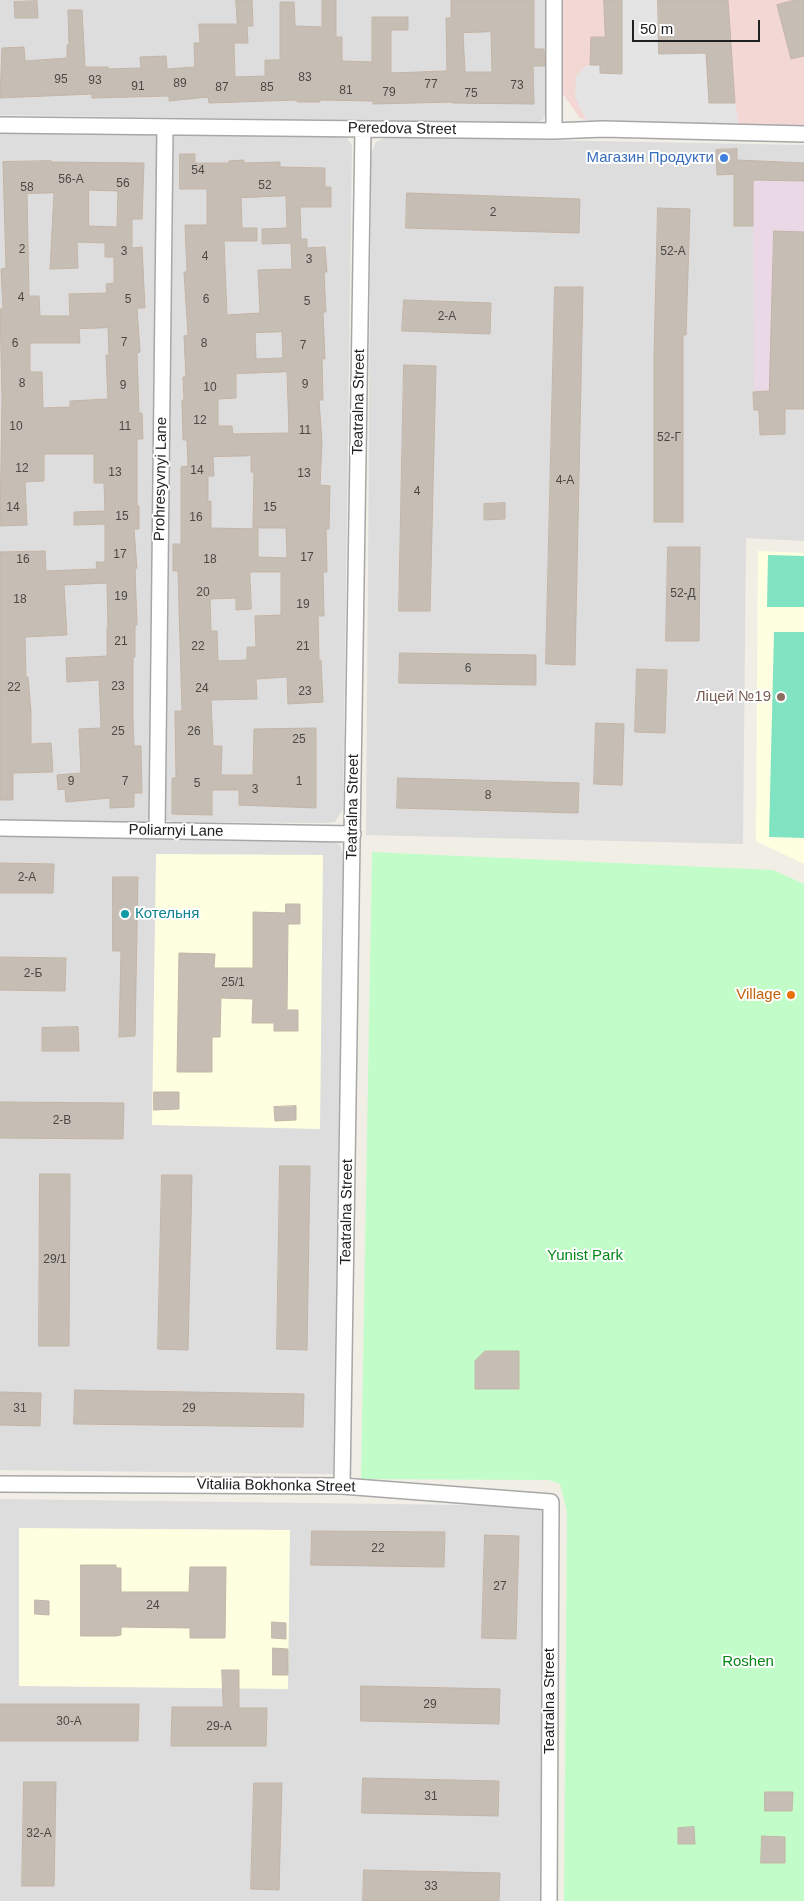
<!DOCTYPE html>
<html>
<head>
<meta charset="utf-8">
<style>
	body { margin:0 }
	#map { position:relative; width:804px; height:1901px; overflow:hidden; background:#f1eee6; font-family:Arial,sans-serif }
	canvas { display:block }
	.scale { position:absolute; left:632px; top:20px; width:128px; height:22px; box-sizing:border-box; border:2px solid #202020; border-top:0; padding-left:6px; font-size:15px; line-height:18px; white-space:nowrap; color:#202020; -webkit-text-stroke:4px #fff; paint-order:stroke }
</style>
</head>
<body>
<div id="map">
<canvas width="804" height="1901"></canvas>
<div class="scale">50 m</div>
</div>
<script>
const ctx = document.querySelector('canvas').getContext('2d');
ctx.lineJoin = 'round';
function fillPath(path, color) {
  ctx.fillStyle = color;
  ctx.fill(path, 'evenodd');
}
function stroke(path, color, width, dash) {
  ctx.strokeStyle = color;
  ctx.lineWidth = width;
  ctx.lineCap = dash ? 'butt' : 'round';
  ctx.setLineDash(dash || []);
  ctx.stroke(path);
}
function label(font, color, halo, rows, align = 'center') {
  ctx.font = font + ' Arial,sans-serif';
  ctx.lineWidth = 4;
  ctx.setLineDash([]);
  ctx.textBaseline = 'middle';
  ctx.strokeStyle = halo;
  ctx.fillStyle = color;
  for (const [text, x, y, turn = 0] of rows) {
    ctx.save();
    ctx.translate(x, y);
    ctx.rotate((+turn || 0) * Math.PI / 180);
    ctx.textAlign = isNaN(turn) ? turn : align;
    if (halo) ctx.strokeText(text, 0, 0);
    ctx.fillText(text, 0, 0);
    ctx.restore();
  }
}
fillPath(new Path2D(`
	M 0,0 L 546,0 L 547,109 L 543,120 L 536,123 L 0,115 Z
	M 0,133 L 153,135 L 160,138 L 151,815 L 146,822 L 137,825 L 0,821 Z
	M 336,134 L 347,138 L 352,145 L 343,809 L 335,822 L 328,823 L 173,822 L 165,820 L 162,812 L 172,137 L 181,135 Z
	M 387,137 L 804,145 L 804,541 L 746,538 L 743,844 L 366,835 L 371,154 L 376,142 Z
	M 0,835 L 332,841 L 340,845 L 343,854 L 333,1474 L 0,1470 Z
	M 0,1499 L 544,1506 L 542,1901 L 0,1901 Z`), '#dedddd');
fillPath(new Path2D(`
	M 561,0 L 804,0 L 804,127 L 601,124 L 580,118 L 562,93 Z`), '#f3d7d5');
fillPath(new Path2D(`
	M 737,149 L 738,160 L 804,163 L 804,409 L 754,410 L 753,226 L 734,226 L 734,175 L 717,175 L 716,150 Z`), '#ebd8e6');
fillPath(new Path2D(`
	M 758,551 L 804,553 L 804,864 L 756,841 Z
	M 156,854 L 323,855 L 320,1129 L 152,1125 Z
	M 19,1528 L 290,1530 L 288,1689 L 19,1686 Z`), '#feffe1');
fillPath(new Path2D(`
	M 372,852 L 773,870 L 804,884 L 804,1901 L 564,1901 L 567,1511 L 560,1484 L 549,1480 L 361,1479 Z`), '#c2fdc9');
fillPath(new Path2D(`
	M 768,555 L 804,556 L 804,607 L 767,607 Z
	M 774,632 L 804,632 L 804,838 L 769,837 Z`), '#80e4c2');
fillPath(new Path2D(`
	M 604,0 L 658,0 L 705,51 L 709,103 L 735,103 L 739,125 L 601,124 L 587,121 L 575,97 L 576,76 L 585,67 L 590,65 L 591,37 L 605,37 Z`), '#e4e4e4');
const building = new Path2D(`
	M 236,0 L 252,0 L 253,26 L 247,26 L 248,43 L 234,43 L 235,77 L 265,76 L 265,60 L 280,60 L 280,2 L 294,2 L 295,26 L 322,27 L 322,0 L 336,0 L 336,37 L 342,37 L 342,61 L 372,62 L 372,17 L 408,17 L 408,30 L 391,30 L 391,73 L 447,71 L 446,18 L 451,18 L 451,0 L 534,0 L 534,49 L 544,49 L 545,66 L 533,66 L 534,104 L 452,103 L 452,102 L 373,104 L 373,101 L 320,100 L 320,102 L 297,102 L 297,100 L 209,103 L 208,97 L 169,101 L 169,96 L 92,98 L 92,94 L 0,98 L 2,48 L 24,47 L 25,61 L 67,58 L 67,45 L 69,45 L 68,10 L 82,10 L 85,67 L 108,67 L 108,69 L 141,68 L 140,57 L 166,56 L 167,69 L 195,67 L 194,43 L 200,43 L 199,24 L 237,24 ZM 491,32 L 492,72 L 465,72 L 463,33 Z
	M 604,0 L 622,0 L 622,74 L 600,73 L 600,65 L 590,65 L 591,37 L 605,37 Z
	M 658,0 L 728,0 L 735,103 L 709,103 L 706,53 L 659,54 Z
	M 795,0 L 804,0 L 804,56 L 791,59 L 777,5 Z
	M 37,1 L 38,18 L 15,18 L 14,2 Z
	M 737,149 L 737,160 L 804,163 L 804,181 L 753,180 L 753,226 L 734,226 L 734,174 L 717,175 L 716,150 Z
	M 180,154 L 195,154 L 195,163 L 229,163 L 229,161 L 244,160 L 244,163 L 280,162 L 280,167 L 325,168 L 325,187 L 331,187 L 331,207 L 300,207 L 301,239 L 307,239 L 307,248 L 325,247 L 327,272 L 324,272 L 326,312 L 323,312 L 325,359 L 322,359 L 323,400 L 319,400 L 322,442 L 320,485 L 330,486 L 329,529 L 326,529 L 327,572 L 323,572 L 324,616 L 318,616 L 319,660 L 321,660 L 323,702 L 288,704 L 287,677 L 256,679 L 257,699 L 211,700 L 213,746 L 222,746 L 221,775 L 253,775 L 254,729 L 316,728 L 316,808 L 239,805 L 239,790 L 212,790 L 212,815 L 172,814 L 172,778 L 176,778 L 175,711 L 182,711 L 178,571 L 173,571 L 173,544 L 181,544 L 181,467 L 188,466 L 187,440 L 183,440 L 182,400 L 184,400 L 183,377 L 186,377 L 184,336 L 188,335 L 184,272 L 187,272 L 185,225 L 207,225 L 207,189 L 180,189 ZM 286,196 L 287,228 L 262,229 L 262,244 L 291,243 L 292,269 L 258,270 L 260,313 L 227,315 L 224,241 L 257,241 L 257,228 L 242,228 L 241,198 ZM 282,332 L 283,358 L 256,359 L 255,333 ZM 287,372 L 289,433 L 233,434 L 232,426 L 218,426 L 218,399 L 236,398 L 236,374 ZM 251,456 L 251,472 L 254,472 L 253,528 L 286,528 L 287,558 L 258,557 L 258,529 L 211,528 L 211,501 L 208,502 L 208,476 L 214,476 L 213,457 ZM 250,572 L 281,572 L 281,615 L 255,616 L 256,647 L 247,647 L 247,660 L 218,661 L 217,631 L 211,631 L 210,599 L 236,598 L 236,610 L 251,609 Z
	M 51,161 L 51,162 L 144,163 L 142,219 L 132,219 L 132,248 L 142,247 L 145,308 L 137,308 L 140,352 L 137,353 L 139,413 L 142,413 L 143,439 L 137,439 L 137,506 L 139,506 L 139,529 L 134,529 L 137,568 L 135,569 L 137,625 L 135,625 L 135,657 L 133,657 L 133,721 L 134,746 L 141,746 L 142,793 L 134,793 L 134,807 L 110,808 L 110,798 L 66,802 L 65,789 L 58,790 L 57,775 L 81,773 L 79,729 L 101,728 L 99,680 L 67,682 L 66,658 L 107,656 L 107,628 L 108,628 L 107,583 L 64,585 L 67,635 L 25,637 L 26,677 L 28,677 L 31,712 L 31,744 L 51,743 L 53,772 L 13,773 L 13,800 L 0,800 L 0,552 L 45,551 L 46,571 L 97,569 L 96,562 L 105,562 L 105,524 L 74,525 L 74,512 L 105,511 L 104,483 L 94,483 L 94,454 L 44,454 L 44,481 L 25,482 L 27,525 L 0,526 L 2,398 L 0,309 L 3,309 L 1,269 L 6,268 L 3,162 ZM 89,190 L 118,191 L 117,227 L 89,226 ZM 54,193 L 50,269 L 78,268 L 77,242 L 105,243 L 105,257 L 114,257 L 114,283 L 106,284 L 107,293 L 69,294 L 70,316 L 40,316 L 39,296 L 29,296 L 27,194 ZM 108,328 L 109,355 L 106,355 L 108,399 L 70,401 L 70,407 L 43,408 L 42,372 L 30,372 L 30,343 L 80,343 L 79,329 Z
	M 407,193 L 580,199 L 579,233 L 406,228 Z
	M 658,208 L 690,209 L 686,335 L 683,335 L 683,522 L 654,522 L 654,355 Z
	M 774,231 L 804,232 L 804,409 L 785,409 L 785,434 L 760,435 L 759,410 L 754,410 L 753,392 L 769,391 Z
	M 555,287 L 583,287 L 575,665 L 546,664 Z
	M 404,300 L 491,303 L 490,334 L 402,331 Z
	M 404,365 L 436,366 L 430,611 L 399,611 Z
	M 505,503 L 505,519 L 484,520 L 484,504 Z
	M 668,547 L 700,547 L 699,641 L 666,641 Z
	M 400,653 L 536,655 L 536,685 L 399,683 Z
	M 637,669 L 667,670 L 665,733 L 635,732 Z
	M 596,723 L 624,724 L 622,785 L 594,784 Z
	M 398,778 L 579,783 L 578,813 L 397,808 Z
	M 0,863 L 54,864 L 53,893 L 0,893 Z
	M 113,877 L 138,877 L 135,1036 L 119,1037 L 121,951 L 113,951 Z
	M 286,904 L 300,904 L 300,924 L 288,924 L 287,1010 L 298,1010 L 298,1031 L 274,1031 L 274,1023 L 252,1023 L 253,999 L 221,998 L 220,1037 L 212,1037 L 212,1072 L 177,1072 L 179,953 L 215,954 L 214,968 L 253,968 L 253,912 L 285,913 Z
	M 0,957 L 66,958 L 65,991 L 0,990 Z
	M 78,1027 L 79,1051 L 42,1051 L 42,1028 Z
	M 154,1092 L 179,1092 L 179,1109 L 154,1110 Z
	M 0,1102 L 124,1103 L 123,1139 L 0,1138 Z
	M 296,1106 L 296,1120 L 275,1121 L 274,1107 Z
	M 280,1166 L 310,1166 L 307,1350 L 277,1349 Z
	M 40,1174 L 70,1174 L 69,1346 L 39,1346 Z
	M 162,1175 L 192,1175 L 188,1350 L 158,1349 Z
	M 485,1351 L 519,1351 L 519,1389 L 475,1389 L 475,1361 Z
	M 75,1390 L 304,1394 L 303,1427 L 74,1424 Z
	M 0,1392 L 41,1393 L 40,1426 L 0,1425 Z
	M 312,1531 L 445,1532 L 444,1567 L 311,1565 Z
	M 485,1535 L 519,1536 L 516,1639 L 482,1638 Z
	M 81,1565 L 116,1565 L 116,1568 L 121,1568 L 121,1592 L 189,1592 L 190,1567 L 226,1567 L 225,1638 L 190,1638 L 190,1628 L 121,1627 L 121,1635 L 116,1636 L 81,1636 Z
	M 35,1600 L 49,1601 L 49,1615 L 35,1614 Z
	M 272,1622 L 286,1623 L 286,1639 L 272,1638 Z
	M 273,1648 L 288,1649 L 288,1675 L 273,1675 Z
	M 222,1670 L 239,1670 L 239,1708 L 267,1708 L 266,1746 L 171,1746 L 172,1707 L 223,1707 Z
	M 361,1686 L 500,1689 L 499,1724 L 361,1721 Z
	M 0,1704 L 139,1704 L 138,1741 L 0,1741 Z
	M 363,1778 L 499,1781 L 498,1816 L 362,1813 Z
	M 24,1782 L 56,1782 L 54,1886 L 22,1886 Z
	M 254,1783 L 282,1783 L 279,1890 L 251,1889 Z
	M 765,1792 L 793,1792 L 792,1811 L 765,1811 Z
	M 694,1827 L 695,1844 L 678,1844 L 678,1828 Z
	M 762,1836 L 785,1837 L 785,1863 L 761,1863 Z
	M 364,1870 L 500,1873 L 499,1901 L 363,1901 Z`);
fillPath(building, '#c6beb5');
stroke(building, '#c4b5a7', 1);
const minor = new Path2D(`
	M 554,0 L 554,131
	M 0,125 L 554,131 L 603,129 L 804,134
	M 0,828 L 353,834
	M 157,831 L 165,128
	M 0,1484 L 342,1486 L 551,1502 L 549,1901
	M 342,1486 L 363,129`);
stroke(minor, '#a7a7a7', 18);
stroke(minor, '#fff', 15);
for (const [x, y, r, color] of [
	[724,158,5,"#3f7fe0"],
	[781,697,5,"#8d6e63"],
	[125,914,5,"#0f9aa8"],
	[791,995,5,"#e8710a"]
]) {
  const dot = new Path2D();
  dot.arc(x, y, r, 0, 2 * Math.PI);
  ctx.fillStyle = color;
  ctx.fill(dot);
  stroke(dot, '#fff', 2);
}
label('12px', '#4a4845', null, [
	["83",305,78],
	["95",61,80],
	["93",95,81],
	["89",180,84],
	["77",431,85],
	["73",517,86],
	["91",138,87],
	["87",222,88],
	["85",267,88],
	["81",346,91],
	["79",389,93],
	["75",471,94],
	["54",198,171],
	["56-А",71,180],
	["56",123,184],
	["52",265,186],
	["58",27,188],
	["2",493,213],
	["2",22,250],
	["3",124,252],
	["52-А",673,252],
	["4",205,257],
	["3",309,260],
	["4",21,298],
	["5",128,300],
	["6",206,300],
	["5",307,302],
	["2-А",447,317],
	["7",124,343],
	["6",15,344],
	["8",204,344],
	["7",303,346],
	["8",22,384],
	["9",305,385],
	["9",123,386],
	["10",210,388],
	["12",200,421],
	["10",16,427],
	["11",125,427],
	["11",305,431],
	["52-Г",669,438],
	["12",22,469],
	["14",197,471],
	["13",115,473],
	["13",304,474],
	["4-А",565,481],
	["4",417,492],
	["14",13,508],
	["15",270,508],
	["15",122,517],
	["16",196,518],
	["17",120,555],
	["17",307,558],
	["16",23,560],
	["18",210,560],
	["20",203,593],
	["52-Д",683,594],
	["19",121,597],
	["18",20,600],
	["19",303,605],
	["21",121,642],
	["22",198,647],
	["21",303,647],
	["6",468,669],
	["23",118,687],
	["22",14,688],
	["24",202,689],
	["23",305,692],
	["25",118,732],
	["26",194,732],
	["25",299,740],
	["9",71,782],
	["7",125,782],
	["1",299,782],
	["5",197,784],
	["3",255,790],
	["8",488,796],
	["2-А",27,878],
	["2-Б",33,974],
	["25/1",233,983],
	["2-В",62,1121],
	["29/1",55,1260],
	["31",20,1409],
	["29",189,1409],
	["22",378,1549],
	["27",500,1587],
	["24",153,1606],
	["29",430,1705],
	["30-А",69,1722],
	["29-А",219,1727],
	["31",431,1797],
	["32-А",39,1834],
	["33",431,1887]
]);
label('15px', '#202020', '#fff', [
	["Peredova Street",402,129,1],
	["Teatralna Street",359,402,-89],
	["Prohresyvnyi Lane",161,479,-89],
	["Teatralna Street",353,807,-89],
	["Poliarnyi Lane",176,831,1],
	["Teatralna Street",347,1212,-89],
	["Vitaliia Bokhonka Street",276,1486,1],
	["Teatralna Street",550,1701,-90]
]);
label('15px', '#366cbe', '#fff', [
	["Магазин Продукти",714,158]
], 'right');
label('15px', '#785e54', '#fff', [
	["Ліцей №19",771,697]
], 'right');
label('15px', '#0d838f', '#fff', [
	["Котельня",135,914]
], 'left');
label('15px', '#c56008', '#fff', [
	["Village",781,995]
], 'right');
label('15px', '#058716', '#fff', [
	["Yunist Park",585,1256],
	["Roshen",748,1662]
]);
</script>
</body>
</html>
